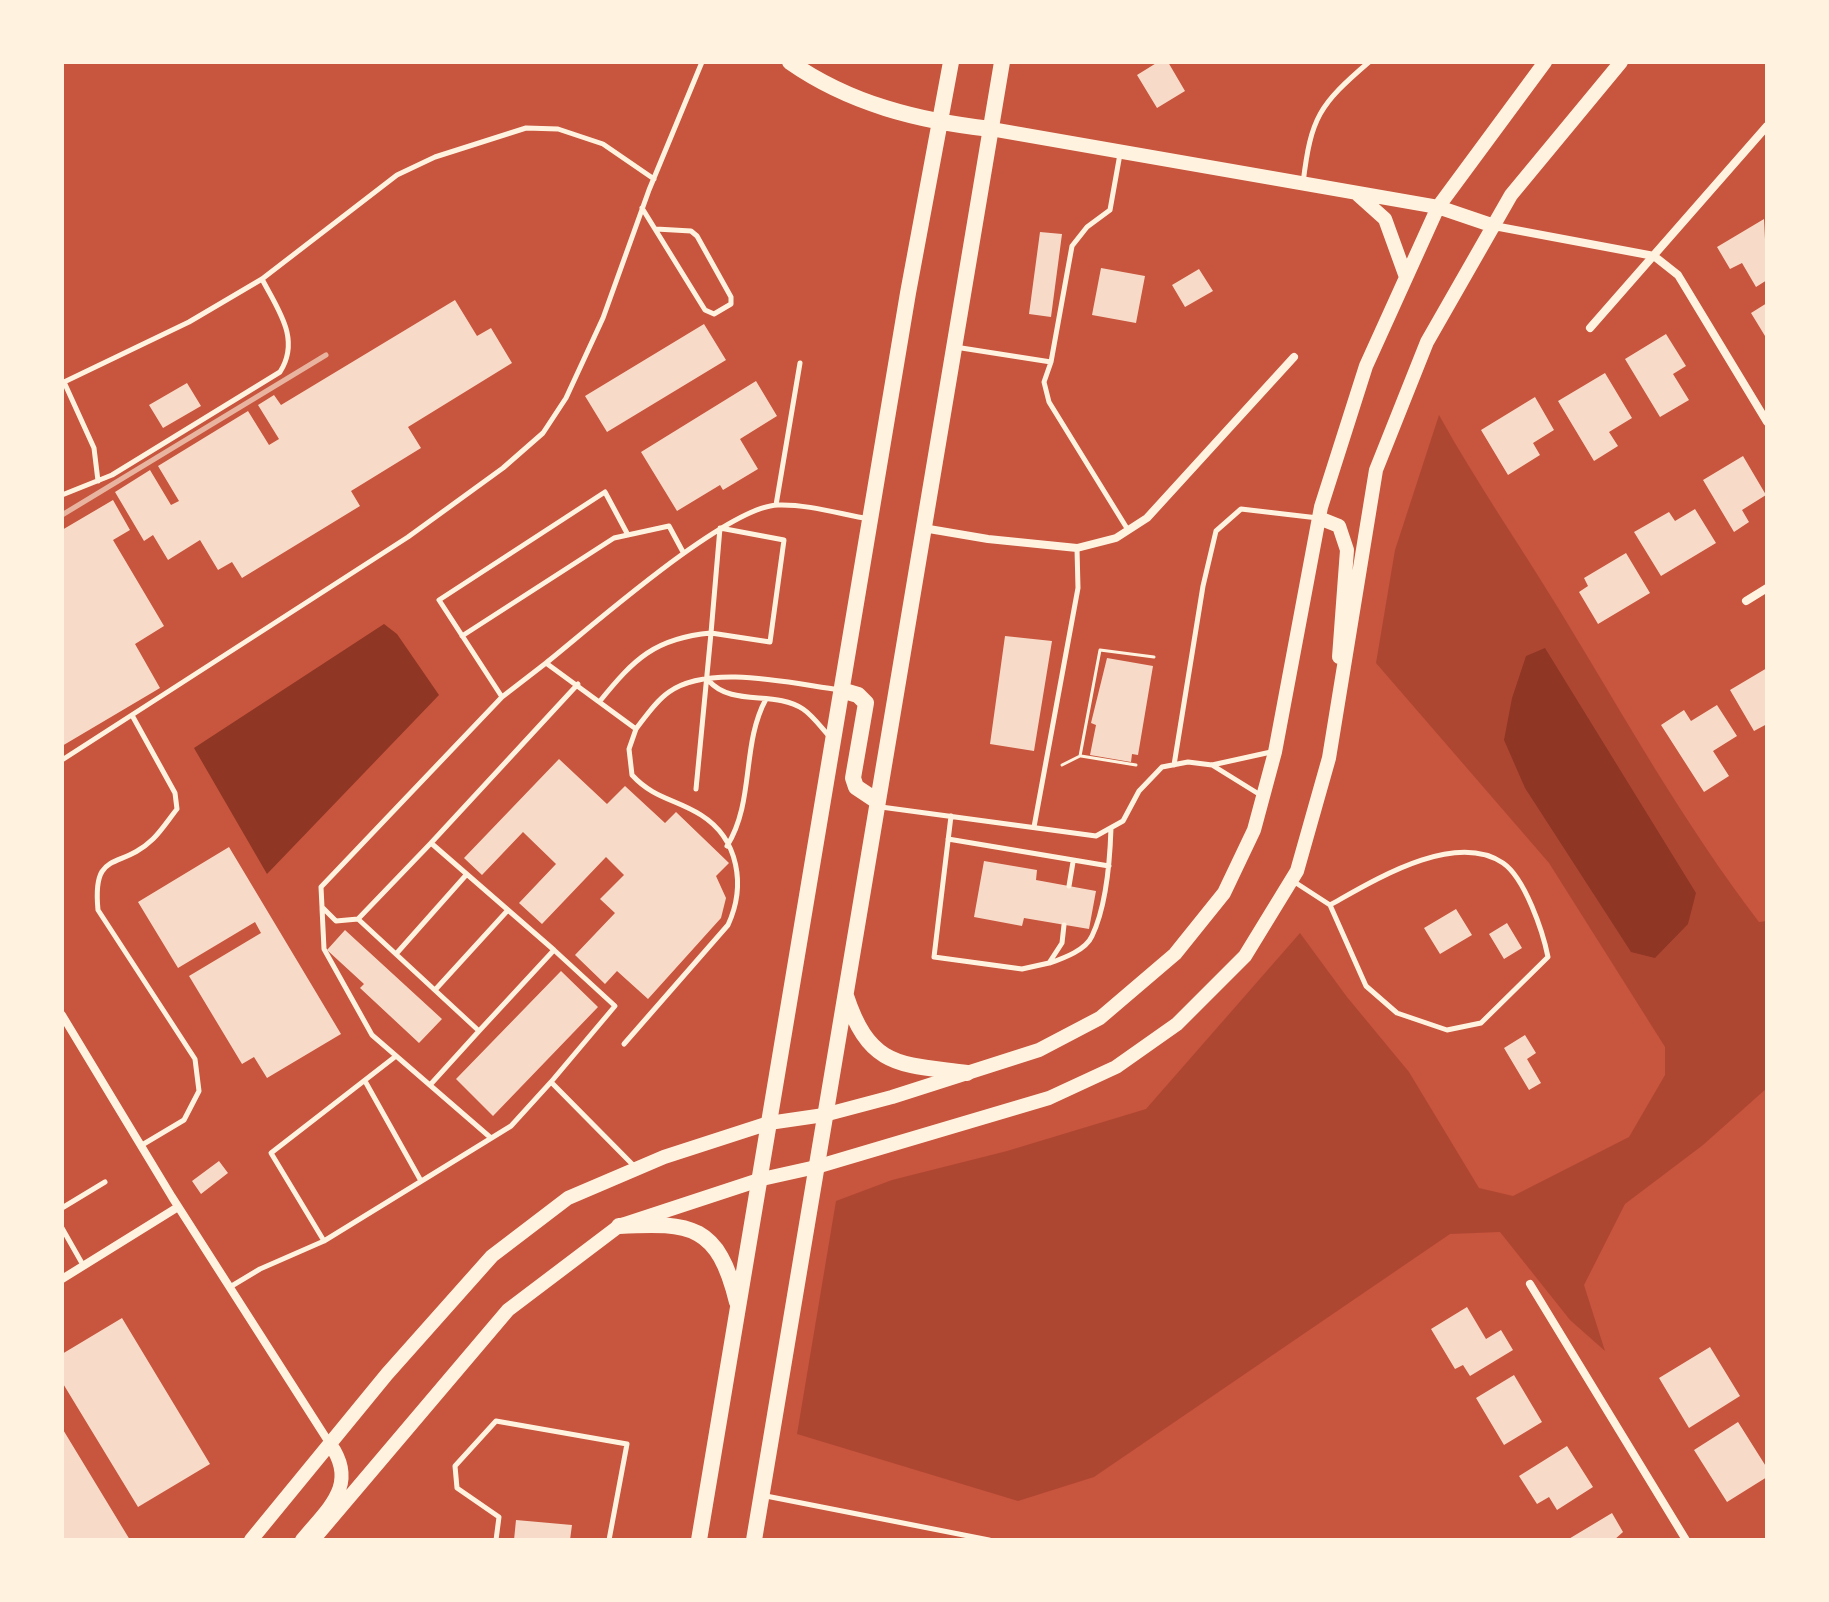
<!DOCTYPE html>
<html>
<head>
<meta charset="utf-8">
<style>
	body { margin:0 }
	#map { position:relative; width:1829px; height:1602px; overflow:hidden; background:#c8553d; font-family:Cabin,sans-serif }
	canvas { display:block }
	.frame { position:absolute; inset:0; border:64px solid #fff3e0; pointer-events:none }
</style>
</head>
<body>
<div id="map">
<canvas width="1829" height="1602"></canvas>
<div class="frame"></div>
</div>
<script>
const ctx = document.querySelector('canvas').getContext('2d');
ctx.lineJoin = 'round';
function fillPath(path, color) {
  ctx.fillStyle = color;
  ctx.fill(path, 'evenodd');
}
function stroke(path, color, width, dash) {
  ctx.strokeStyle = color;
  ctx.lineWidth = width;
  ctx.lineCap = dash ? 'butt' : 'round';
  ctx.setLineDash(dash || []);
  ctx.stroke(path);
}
fillPath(new Path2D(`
	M 1439,415 C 1476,482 1520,545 1560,611 C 1624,716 1684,824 1759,922 L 1767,921 L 1767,1088 L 1703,1145 L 1625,1204 L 1584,1285 L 1605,1351 L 1570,1320 L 1500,1232 L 1450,1234 L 1094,1477 L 1018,1501 L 797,1434 L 836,1201 L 892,1180 L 1007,1151 L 1146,1109 L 1300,933 L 1347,997 L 1409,1072 L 1479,1188 L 1513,1196 L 1629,1137 L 1665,1075 L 1665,1047 L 1549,863 L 1376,663 L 1395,550 Z`), '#ae4732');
fillPath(new Path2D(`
	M 384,624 L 397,634 L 439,695 L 267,874 L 194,748 Z
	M 1545,648 L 1696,893 L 1688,924 L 1655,958 L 1631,952 L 1525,788 L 1504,740 L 1512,698 L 1526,656 Z`), '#8f3625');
fillPath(new Path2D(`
	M 1158,62 L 1168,62 L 1185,91 L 1157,108 L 1137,75 Z
	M 1764,219 L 1767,280 L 1756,287 L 1742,263 L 1730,269 L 1717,247 Z
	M 1040,232 L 1062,234 L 1051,317 L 1029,314 Z
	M 1101,268 L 1145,276 L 1136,323 L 1092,315 Z
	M 1199,269 L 1213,291 L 1185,307 L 1172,285 Z
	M 455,300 L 477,336 L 491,328 L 512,363 L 408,427 L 421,448 L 351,491 L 360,506 L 242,578 L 232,562 L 218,570 L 200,540 L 168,560 L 153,535 L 144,541 L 115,492 L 150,470 L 171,505 L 179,501 L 158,466 L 248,411 L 269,445 L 279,439 L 258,405 L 274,395 L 281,405 Z
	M 1767,303 L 1767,334 L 1765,336 L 1751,313 Z
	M 704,324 L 726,360 L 607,432 L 585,396 Z
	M 1666,334 L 1686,366 L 1673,374 L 1689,400 L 1660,417 L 1625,359 Z
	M 1605,373 L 1632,418 L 1609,432 L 1618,446 L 1594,461 L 1558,401 Z
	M 756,381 L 777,416 L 740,439 L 758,469 L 723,490 L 720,485 L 677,511 L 641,452 Z
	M 187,383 L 201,406 L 163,428 L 149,405 Z
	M 1535,397 L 1554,430 L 1533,443 L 1540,455 L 1508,475 L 1481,430 Z
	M 1743,456 L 1766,495 L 1742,510 L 1749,522 L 1734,532 L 1703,480 Z
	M 113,500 L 130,530 L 113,540 L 164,626 L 135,644 L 160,688 L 62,746 L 62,530 Z
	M 1695,509 L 1716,543 L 1661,576 L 1634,532 L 1669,512 L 1675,521 Z
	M 1626,553 L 1650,593 L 1598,624 L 1579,592 L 1588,586 L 1584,578 Z
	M 1005,636 L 1052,641 L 1034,751 L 990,744 Z
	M 1107,658 L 1153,666 L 1138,755 L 1132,754 L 1131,762 L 1090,755 L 1096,725 L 1091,723 Z
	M 1767,668 L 1767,724 L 1754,731 L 1730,690 Z
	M 1717,705 L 1737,736 L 1713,751 L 1729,776 L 1704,792 L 1661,725 L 1684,710 L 1691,721 Z
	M 559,759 L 607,804 L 625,786 L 665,823 L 676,812 L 729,863 L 716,876 L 726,898 L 721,918 L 648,999 L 617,971 L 605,984 L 575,955 L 615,913 L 600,899 L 624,875 L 606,857 L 542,924 L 519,903 L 556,864 L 523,832 L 482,875 L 464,858 Z
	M 229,847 L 341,1034 L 267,1078 L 254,1057 L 242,1064 L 189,976 L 261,933 L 255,922 L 178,968 L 138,902 Z
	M 984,861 L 1037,870 L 1036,880 L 1096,891 L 1089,929 L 1024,918 L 1022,926 L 974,917 Z
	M 1456,909 L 1472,935 L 1440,954 L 1424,928 Z
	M 1507,923 L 1522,948 L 1504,959 L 1489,934 Z
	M 345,930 L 442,1019 L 419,1043 L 360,988 L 364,984 L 327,950 Z
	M 561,971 L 598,1007 L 493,1116 L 456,1079 Z
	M 1525,1035 L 1536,1053 L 1527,1059 L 1541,1083 L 1529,1090 L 1504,1048 Z
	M 219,1161 L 228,1173 L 201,1194 L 192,1181 Z
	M 1467,1307 L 1486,1339 L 1501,1330 L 1513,1350 L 1470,1376 L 1463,1365 L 1455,1369 L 1431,1329 Z
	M 122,1318 L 210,1464 L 138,1507 L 62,1382 L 62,1354 Z
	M 1710,1347 L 1740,1396 L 1689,1428 L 1659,1378 Z
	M 1514,1375 L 1542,1422 L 1504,1445 L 1476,1398 Z
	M 1738,1422 L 1767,1468 L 1767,1477 L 1727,1502 L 1694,1450 Z
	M 62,1428 L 130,1540 L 62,1540 Z
	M 1567,1446 L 1593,1487 L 1557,1510 L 1549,1497 L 1537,1504 L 1519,1476 Z
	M 1612,1513 L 1623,1532 L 1614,1540 L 1567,1540 Z
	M 516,1520 L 572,1525 L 570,1540 L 514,1540 Z`), '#f7dbc8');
stroke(new Path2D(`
	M 1081,756 L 1136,765
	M 1062,765 L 1080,756 L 1100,650 L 1154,657`), '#fff3e0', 3);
stroke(new Path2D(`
	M 1120,154 L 1110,210 L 1087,227 L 1072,246 L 1051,362 L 1044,382 L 1049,402 L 1128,530
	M 1303,183 C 1311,117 1319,105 1369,62
	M 642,208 L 705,310 L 714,314 L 731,304 L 731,297 L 697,236 L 691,231 L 656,229
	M 955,347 L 1051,362
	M 64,382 L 94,448 L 98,481
	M 62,383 L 189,322 L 262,279 L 397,175 L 435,157 L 526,128 L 558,129 L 603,144 L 654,179
	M 62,495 L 112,475 L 280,372 C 301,339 278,310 262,279
	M 776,505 L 800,363
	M 462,636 L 614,538 L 669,526 L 683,552
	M 546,663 C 590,628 727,506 778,505 C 807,504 840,514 869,519
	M 709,681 C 732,707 775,690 803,709 C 812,715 821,727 829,736
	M 578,684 L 431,843 L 554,950 L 479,1031 L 358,919 L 336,921 L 322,907 L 321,887 L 502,697 L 546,663 L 636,729 C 646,716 656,701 669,692 C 710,663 793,684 840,690
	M 502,697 L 439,600 L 605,492 L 628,535
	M 600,701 C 634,659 655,638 711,633 L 720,528 L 784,540 L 770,642 L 711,633 L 696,789
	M 133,717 L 175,793 L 177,809 C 169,819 162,830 153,839 C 120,871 92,848 98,910 L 195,1059 L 199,1091 L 184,1120 L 142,1145
	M 62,760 L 408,537 L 503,468 L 543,433 L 566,398 L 603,318 L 649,190 L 702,62
	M 1174,765 L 1203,586 L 1216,531 L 1241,509 L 1318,518
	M 1212,765 L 1262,796
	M 881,807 L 1096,836 L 1123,821 L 1139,791 L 1162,767 L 1188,762 L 1212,765 L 1271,752
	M 951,816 L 934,957 L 1022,969 L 1049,963 L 1062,943 L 1064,925
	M 1034,827 L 1078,588 L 1077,549
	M 948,839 L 1109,866
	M 727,846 C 755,801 741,745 766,699
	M 1293,881 L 1330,905 L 1366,986 L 1397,1013 L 1447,1030 L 1481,1023 L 1548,957 C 1543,932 1525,878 1503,863 C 1454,830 1373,881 1330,905
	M 1069,886 L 1073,862
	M 322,908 L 324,949 L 372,1035 L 491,1138
	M 358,919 L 431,843
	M 554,950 L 615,1006 L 551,1082 L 636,1168
	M 396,954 L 467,874
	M 1050,963 C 1064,958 1086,950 1092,936 C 1106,907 1110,859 1111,828
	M 435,990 L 508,910
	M 624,1044 L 728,925 C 746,886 739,839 701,815 C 676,799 654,799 632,775 L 629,749 L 636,729
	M 365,1081 L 421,1181
	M 430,1085 L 479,1031
	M 62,1208 L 105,1182
	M 62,1228 L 83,1265
	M 324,1241 L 271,1153 L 396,1056
	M 230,1287 L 260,1269 L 324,1241 L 511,1126 L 551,1082
	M 766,1496 L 989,1540
	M 496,1540 L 499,1517 L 457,1488 L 455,1466 L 496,1421 L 627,1444 L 609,1540`), '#fff3e0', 5);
stroke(new Path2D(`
	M 1494,226 L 1654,256 L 1678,275 L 1767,422
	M 1590,328 L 1767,126
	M 923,528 L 988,539 L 1077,548 L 1116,538 L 1147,518 L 1294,357
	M 1746,601 L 1767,588
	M 62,1015 L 172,1197 L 330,1444
	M 62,1279 L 178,1207
	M 1530,1284 L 1686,1540`), '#fff3e0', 8);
stroke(new Path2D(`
	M 991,129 L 1438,207 L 1494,226
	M 1356,193 L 1385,219 L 1406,277
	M 1319,518 L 1339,526 L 1347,550 L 1339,657
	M 251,1540 L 387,1374 L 492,1256 L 568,1198 L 664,1157 L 769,1123 L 824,1115 L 892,1097 L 1039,1050 L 1100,1018 L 1175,954 L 1224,893 L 1254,830 L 1275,752 L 1321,507 L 1366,366 L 1438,207 L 1545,62
	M 302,1540 C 328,1508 359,1485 330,1444
	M 313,1540 L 508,1310 L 619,1226 L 762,1179 L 816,1167 L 1049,1098 L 1116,1067 L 1177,1024 L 1245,956 L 1297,871 L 1329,758 L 1376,470 L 1427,342 L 1511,195 L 1621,62`), '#fff3e0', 14);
stroke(new Path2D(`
	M 790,62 C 850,104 919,121 991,129
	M 841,690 L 858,695 L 866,703 L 853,778 L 856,787 L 877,801
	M 846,996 C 870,1069 901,1064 967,1073
	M 619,1226 C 692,1222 718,1225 737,1302
	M 699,1540 L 908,293 L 951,62
	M 754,1540 L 1002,62`), '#fff3e0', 16);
stroke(new Path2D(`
	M 62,515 L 326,355`), '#e9b49f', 5);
</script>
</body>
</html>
